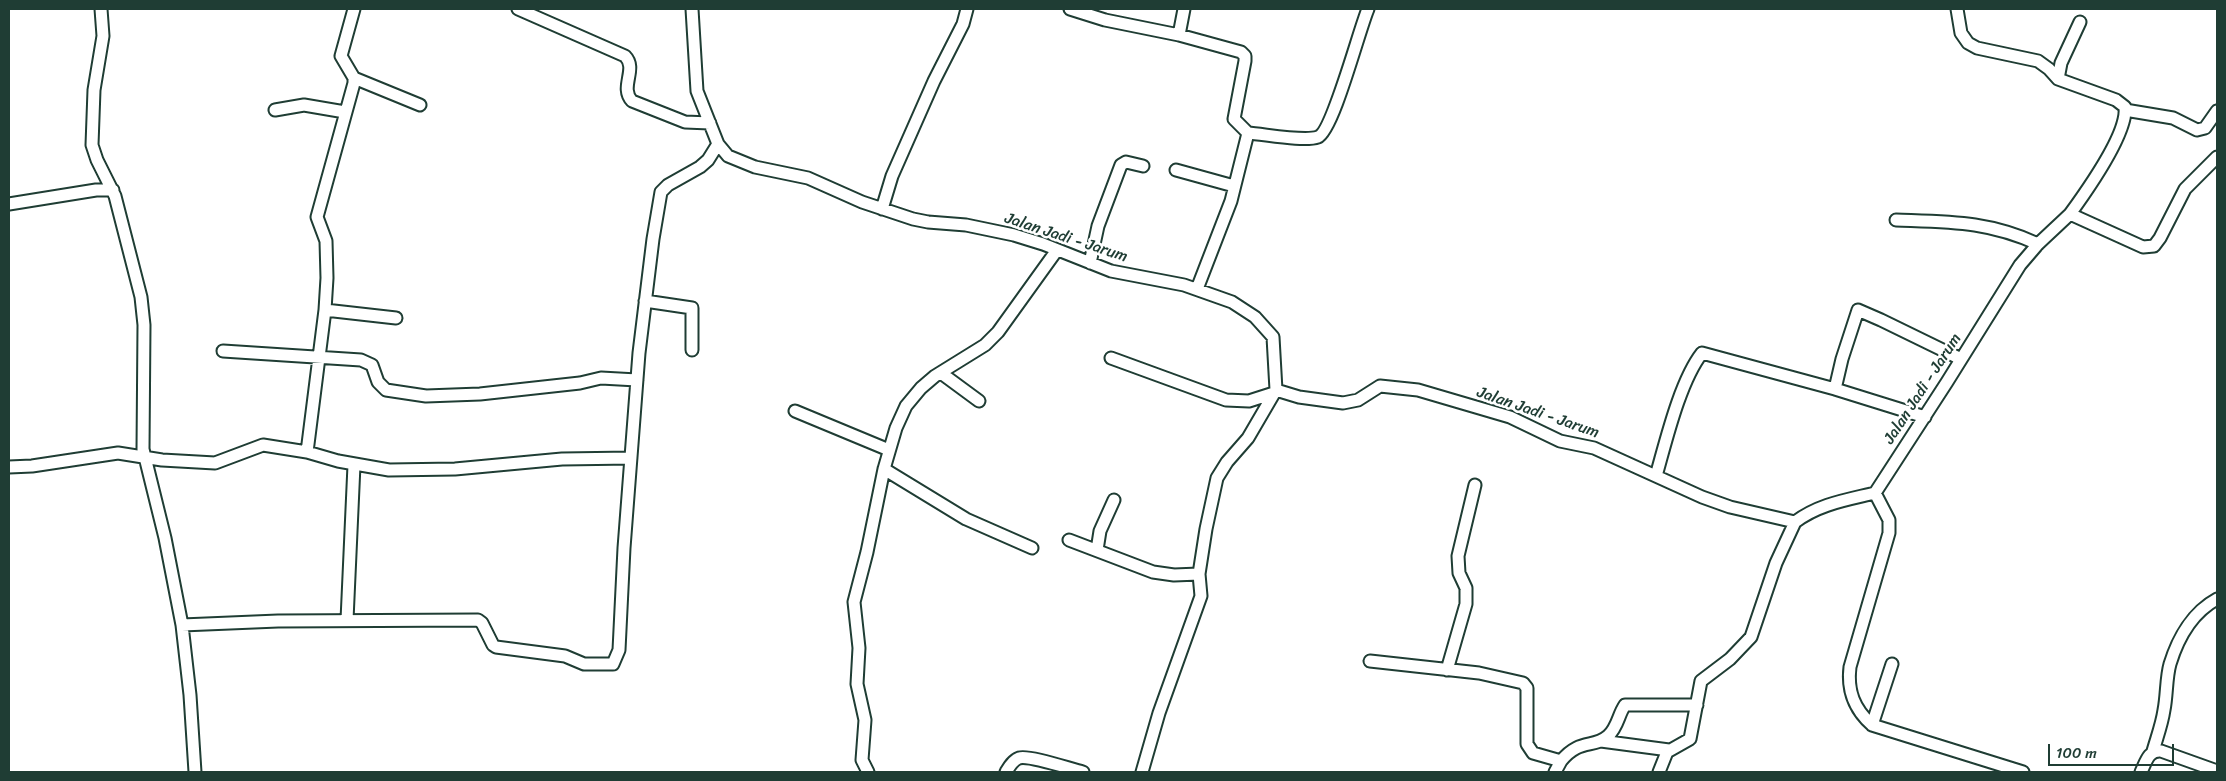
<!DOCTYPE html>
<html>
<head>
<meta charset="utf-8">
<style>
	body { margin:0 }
	#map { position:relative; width:2226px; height:781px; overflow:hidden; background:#fff; font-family:Sriracha,sans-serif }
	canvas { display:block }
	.frame { position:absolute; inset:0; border:10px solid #1f3d34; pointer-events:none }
	.scale { position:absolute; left:2048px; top:744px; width:126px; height:22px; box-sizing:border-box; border:2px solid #1f3d34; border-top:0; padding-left:6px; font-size:15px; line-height:18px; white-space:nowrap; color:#1f3d34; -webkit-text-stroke:4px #fff; paint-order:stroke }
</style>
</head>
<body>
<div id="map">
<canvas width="2226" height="781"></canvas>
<div class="frame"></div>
<div class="scale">100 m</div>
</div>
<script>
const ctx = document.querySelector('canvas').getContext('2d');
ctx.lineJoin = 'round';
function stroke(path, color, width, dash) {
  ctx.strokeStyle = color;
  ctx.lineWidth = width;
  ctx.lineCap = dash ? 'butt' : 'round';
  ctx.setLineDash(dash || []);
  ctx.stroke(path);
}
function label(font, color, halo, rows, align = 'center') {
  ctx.font = font + ' Sriracha,sans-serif';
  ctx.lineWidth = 5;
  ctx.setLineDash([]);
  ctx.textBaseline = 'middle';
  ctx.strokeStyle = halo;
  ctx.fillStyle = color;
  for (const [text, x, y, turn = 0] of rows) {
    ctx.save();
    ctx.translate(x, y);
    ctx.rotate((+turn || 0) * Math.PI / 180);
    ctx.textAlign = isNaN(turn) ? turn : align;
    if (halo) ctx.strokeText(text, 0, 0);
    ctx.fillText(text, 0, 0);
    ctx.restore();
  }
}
const minor = new Path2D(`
	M 101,9 L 103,36 L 94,90 L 92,145 L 97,160 L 115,196 L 141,297 L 144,325 L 143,449 L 165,538 L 182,625 L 190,695 L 195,772
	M 518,9 L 625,56 C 638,69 619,87 632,101 L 685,122 L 710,123
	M 692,9 L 697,91 L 718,144 L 728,156 L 755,167 L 808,178 L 862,202 L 913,219 L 928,222 L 966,225 L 1014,235 L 1043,244 L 1111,271 L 1184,285 L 1232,302 L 1255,317 L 1273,337 L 1276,390 L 1299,397 L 1343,403 L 1358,400 L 1380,386 L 1418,390 L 1510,417 L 1560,441 L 1594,448 L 1702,497 L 1730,507 L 1795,522 C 1819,504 1846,500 1875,493 L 1947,382 L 2020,265 L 2038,244 L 2070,214 L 2143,247 L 2154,246 L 2160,238 L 2185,189 L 2217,157
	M 1070,9 L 1105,20 L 1179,35 L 1241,52 L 1245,56 L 1245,61 L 1234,119 L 1248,133
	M 1957,9 L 1961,33 L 1968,43 L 1977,48 L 2038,61 L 2049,69 L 2058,79 L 2116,100 L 2125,107 C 2128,133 2086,192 2070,214
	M 1179,35 L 1184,9
	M 354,78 L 420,105
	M 2058,79 L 2061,63 L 2080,22
	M 275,110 L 304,105 L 345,112
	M 2125,110 L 2173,118 L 2197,130 L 2205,128 L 2217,111
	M 1176,170 L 1234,186
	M 9,204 L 96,190 L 113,190
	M 882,209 L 892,176 L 934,81 L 963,24 L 967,9
	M 1896,220 C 1950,222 1988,221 2038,244
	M 1090,263 L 1098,226 L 1121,165 L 1126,162 L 1143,166
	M 1197,289 L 1231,201 L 1248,133 C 1264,134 1304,142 1318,137 C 1333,131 1359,30 1368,9
	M 645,301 L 692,308 L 692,350
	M 325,310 L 396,318
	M 223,351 L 361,360 L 372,365 L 378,382 L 386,390 L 426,396 L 480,394 L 580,383 L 601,378 L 637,380
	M 1111,358 L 1226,400 L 1249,401 L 1274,393
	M 941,373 L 979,401
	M 1835,389 L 1842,359 L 1858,310 L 1881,320 L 1961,359
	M 795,411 L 889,450
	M 307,452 L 338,461 L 389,470 L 455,469 L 562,459 L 631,458
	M 9,467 L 32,466 L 118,453 L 162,460 L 215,463 L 263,445 L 307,452 L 325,310 L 327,278 L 326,241 L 317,217 L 354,83 L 354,78 L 341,56 L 354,9
	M 884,469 L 966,519 L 1032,548
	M 1656,476 C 1666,441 1680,381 1702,353 L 1835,389 L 1925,417
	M 1875,493 L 1889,520 L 1889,533 L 1850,667 C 1847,691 1854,709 1872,725 L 2023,772
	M 1069,540 L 1153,572 L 1174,575 L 1199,574
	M 1097,550 L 1100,531 L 1114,500
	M 347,620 L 354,465
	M 182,625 L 278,621 L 478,620 L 482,623 L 493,645 L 496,647 L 565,656 L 584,664 L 613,664 L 619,650 L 624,548 L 639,353 L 653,239 L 661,192 L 668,185 L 700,167 L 708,160 L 718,144
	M 1370,661 L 1479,673 L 1523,683 L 1527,688 L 1527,744 L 1533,753 L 1561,761 L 1555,772
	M 1447,670 L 1466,604 L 1466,588 L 1459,573 L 1458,556 L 1475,485
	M 1872,725 L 1892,664
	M 1601,741 L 1669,750
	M 2153,751 C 2157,737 2162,724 2164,710 C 2167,695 2166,678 2170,664 C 2178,638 2193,612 2217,599
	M 1561,761 C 1580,738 1593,749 1608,736 C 1618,727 1618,715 1625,705 L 1697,705
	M 868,772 L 862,760 L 865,720 L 857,684 L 859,648 L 854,602 L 867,552 L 884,469 L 896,428 L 906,406 L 921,388 L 935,376 L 985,345 L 998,332 L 1057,250
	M 1006,772 C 1009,767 1013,760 1019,758 C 1030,755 1070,769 1083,772
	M 1142,772 L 1159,713 L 1201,596 L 1199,574 L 1206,529 L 1217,478 L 1227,462 L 1248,438 L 1276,390
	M 1659,772 L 1667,752 L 1690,739 L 1701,681 L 1730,659 L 1751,637 L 1776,563 L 1795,522
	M 2141,772 C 2146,762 2148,750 2161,751 L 2217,771`);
stroke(minor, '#1f3d34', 15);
stroke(minor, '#fff', 11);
label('16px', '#1f3d34', '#fff', [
	["Jalan Jadi - Jarum",1066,238,18],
	["Jalan Jadi - Jarum",1923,389,-57],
	["Jalan Jadi - Jarum",1538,413,19]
]);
</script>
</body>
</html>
